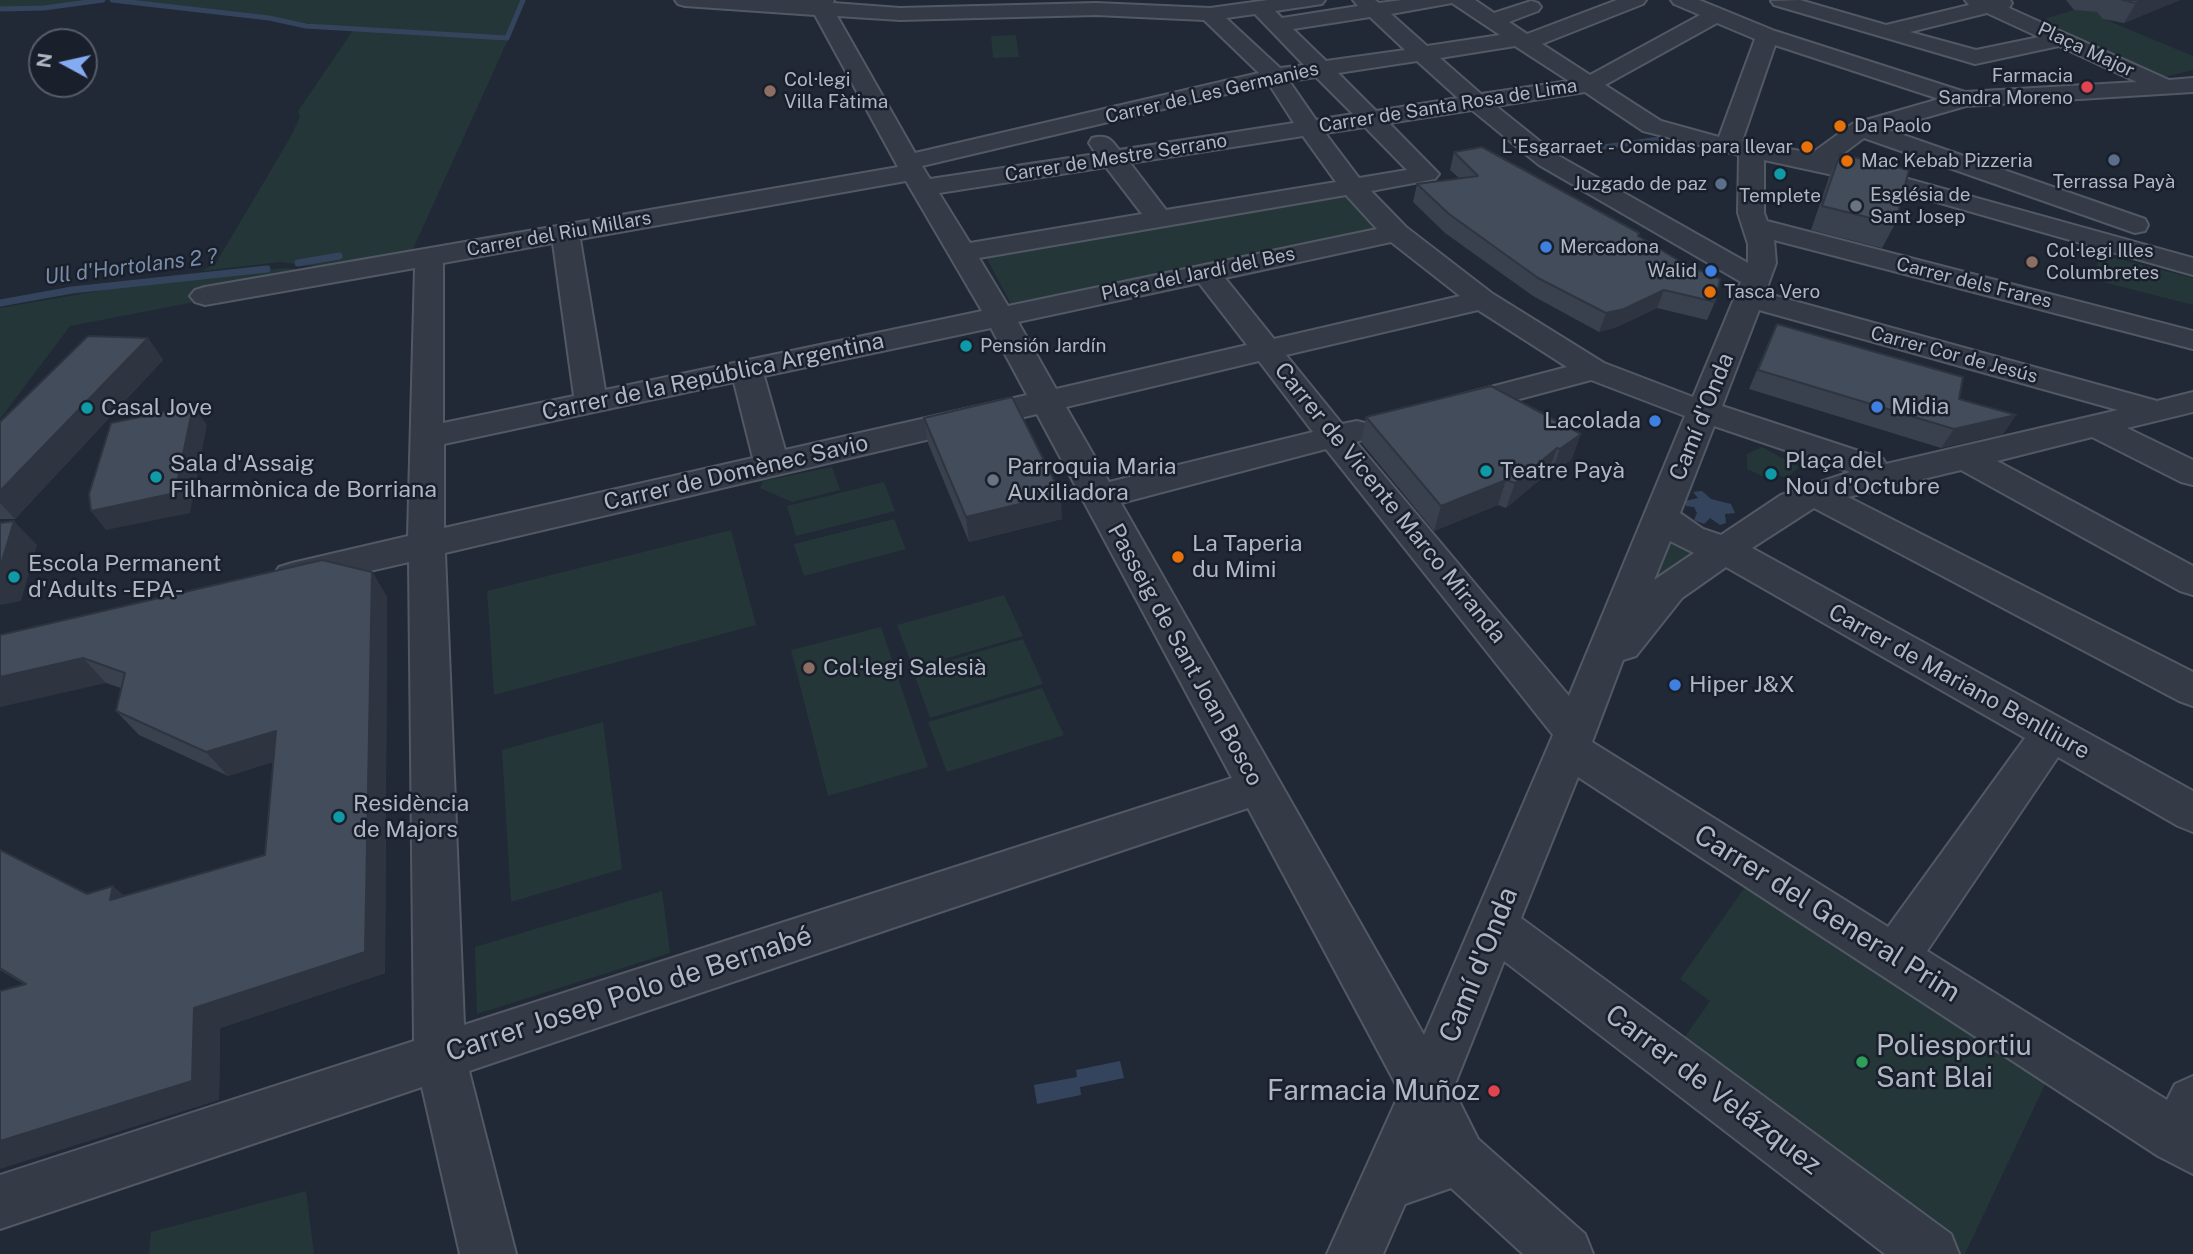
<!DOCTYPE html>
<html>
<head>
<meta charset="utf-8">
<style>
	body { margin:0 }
	#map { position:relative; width:2193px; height:1254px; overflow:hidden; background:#212936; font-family:"Public Sans",sans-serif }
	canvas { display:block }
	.north { position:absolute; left:28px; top:28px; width:70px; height:70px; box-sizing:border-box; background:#1a202b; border:2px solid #565c68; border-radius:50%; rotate:278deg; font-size:19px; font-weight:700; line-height:28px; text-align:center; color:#afb6c4 }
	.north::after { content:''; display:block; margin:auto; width:24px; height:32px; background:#85abf2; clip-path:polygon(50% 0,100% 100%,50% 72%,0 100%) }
</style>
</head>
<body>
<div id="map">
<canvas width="2193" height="1254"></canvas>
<div class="north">N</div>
</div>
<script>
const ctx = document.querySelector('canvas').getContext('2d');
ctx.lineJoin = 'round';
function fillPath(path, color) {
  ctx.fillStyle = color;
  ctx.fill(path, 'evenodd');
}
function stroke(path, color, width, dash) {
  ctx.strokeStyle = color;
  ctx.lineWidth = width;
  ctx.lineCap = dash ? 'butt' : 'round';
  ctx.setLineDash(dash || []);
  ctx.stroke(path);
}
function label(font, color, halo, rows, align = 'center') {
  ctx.font = font + ' "Public Sans",sans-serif';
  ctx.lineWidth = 5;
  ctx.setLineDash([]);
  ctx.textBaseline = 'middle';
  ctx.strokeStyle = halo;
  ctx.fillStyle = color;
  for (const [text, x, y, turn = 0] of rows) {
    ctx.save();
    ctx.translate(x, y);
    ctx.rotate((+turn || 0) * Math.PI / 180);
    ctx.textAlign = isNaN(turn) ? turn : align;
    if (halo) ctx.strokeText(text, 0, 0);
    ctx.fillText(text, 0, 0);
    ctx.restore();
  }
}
fillPath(new Path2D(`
	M 0,0 L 95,0 L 44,7 L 0,7 Z
	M 124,0 L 526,0 L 412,251 L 320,267 L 280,262 L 202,271 L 216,263 L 290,138 L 300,117 L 298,111 L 354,29 Z
	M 2074,10 L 2101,12 L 2099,14 L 2104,19 L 2193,56 L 2193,70 L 2165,77 L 2038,21 Z
	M 1016,35 L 1019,57 L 993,58 L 991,36 Z
	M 1354,193 L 1384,227 L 1011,304 L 985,255 Z
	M 2099,254 L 2193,278 L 2193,305 L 2095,280 Z
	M 284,268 L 304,270 L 206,286 L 200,301 L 70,326 L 0,419 L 0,308 L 115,288 Z
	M 1762,447 L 1799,467 L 1787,478 L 1776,474 L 1766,478 L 1747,469 L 1747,454 Z
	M 832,467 L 840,490 L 792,502 L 760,488 L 763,481 Z
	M 884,482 L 895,511 L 796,536 L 787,506 Z
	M 894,519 L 906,549 L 804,576 L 794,544 Z
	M 1665,527 L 1696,553 L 1650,595 Z
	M 731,530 L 756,625 L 494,695 L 487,591 Z
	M 1004,595 L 1023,636 L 913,668 L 897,625 Z
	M 881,627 L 928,767 L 828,796 L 791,650 Z
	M 1023,639 L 1043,684 L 930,718 L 913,671 Z
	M 1042,688 L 1064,735 L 947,772 L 928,722 Z
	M 603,722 L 622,869 L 511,902 L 502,750 Z
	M 1748,883 L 2048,1078 L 1965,1254 L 1959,1254 L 1678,1047 L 1710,1001 L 1680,979 Z
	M 662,891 L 670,953 L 477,1014 L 475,947 Z
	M 306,1191 L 314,1254 L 149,1254 L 151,1232 Z`), '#243638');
fillPath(new Path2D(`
	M 1702,491 L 1711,499 L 1731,504 L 1735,513 L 1725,514 L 1726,523 L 1720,525 L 1710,518 L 1704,524 L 1694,520 L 1697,513 L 1694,507 L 1686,506 L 1685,501 L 1698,498 L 1693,492 Z
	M 1120,1061 L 1124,1078 L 1080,1087 L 1081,1095 L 1037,1104 L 1034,1085 L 1077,1077 L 1076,1070 Z`), '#35445d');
stroke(new Path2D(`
	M 112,0 L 269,18 L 306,26 L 507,38 L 523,0
	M 0,9 L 44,8 L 103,0
	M 1603,147 L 1660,139`), '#35445d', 5);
stroke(new Path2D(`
	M 298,263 L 339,256
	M 0,303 L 72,290 L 267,269`), '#35445d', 7);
const minor = new Path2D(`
	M 675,0 L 834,0 L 833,3 L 900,8 L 1096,3 L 1210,8 L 1268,0 L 1325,0 L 1322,4 L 1275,11 L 1282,18 L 1358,6 L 1353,0 L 1375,0 L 1379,3 L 1402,0 L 1475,0 L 1494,13 L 1531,1 L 1538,3 L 1541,7 L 1538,11 L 1509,22 L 1527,34 L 1617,0 L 1646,0 L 1643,4 L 1542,44 L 1590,75 L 1700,15 L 1674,4 L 1671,0 L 1699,0 L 1775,31 L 1965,92 L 2137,82 L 2059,46 L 1975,64 L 1774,5 L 1771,1 L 1800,0 L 1886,25 L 1969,5 L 1965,0 L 2010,0 L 2012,3 L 2009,8 L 2169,80 L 2193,78 L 2193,92 L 1966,106 L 1886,129 L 2145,219 L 2148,225 L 2145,231 L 2135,233 L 1864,138 L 1836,159 L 2193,258 L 2193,275 L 1870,183 L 1764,160 L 1764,213 L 1767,221 L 2193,331 L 2193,349 L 1774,240 L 1776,263 L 1765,293 L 2157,401 L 2193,392 L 2193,412 L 2127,428 L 2193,460 L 2193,485 L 2181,482 L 2092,437 L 1997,461 L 2193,566 L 2193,595 L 2180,591 L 1961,470 L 1848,497 L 2193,672 L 2193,706 L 2179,701 L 1814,508 L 1752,548 L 2193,791 L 2193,832 L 2178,826 L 2058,757 L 1927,951 L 2167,1100 L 2175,1084 L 2193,1076 L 2193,1174 L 2158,1156 L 1578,777 L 1521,918 L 1951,1234 L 1959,1254 L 1885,1254 L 1504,961 L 1453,1089 L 1478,1139 L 1585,1234 L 1593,1254 L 1523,1254 L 1451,1188 L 1405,1204 L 1383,1254 L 1327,1254 L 1400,1092 L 1248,808 L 469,1071 L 516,1254 L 460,1254 L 422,1087 L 0,1229 L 0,1175 L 414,1041 L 409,562 L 292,589 L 279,585 L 273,576 L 279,567 L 292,563 L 408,536 L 415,268 L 205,305 L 195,302 L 190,296 L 195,290 L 205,287 L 898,167 L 815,15 L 685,6 L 678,4 ZM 1452,3 L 1500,35 L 1427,46 L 1391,14 ZM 1987,13 L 2039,37 L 1976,50 L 1910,32 ZM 1255,14 L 1304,65 L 1280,68 L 1226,18 ZM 1096,15 L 1204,20 L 1259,73 L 915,153 L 837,16 L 900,20 ZM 1370,17 L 1405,50 L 1326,61 L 1293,29 ZM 1717,23 L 1755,39 L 1719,137 L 1661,121 L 1605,85 ZM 1775,45 L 1939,99 L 1852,124 L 1812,153 L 1742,141 ZM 1515,46 L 1569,81 L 1481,94 L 1440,58 ZM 1417,61 L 1458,98 L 1376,111 L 1338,73 ZM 1316,77 L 1353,114 L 1316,120 L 1289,81 ZM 1269,84 L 1294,123 L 1119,150 C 1111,139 1107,134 1092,138 L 1089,143 L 1096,154 L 930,179 L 922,166 ZM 1585,92 L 1643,131 L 1739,155 L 1738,213 L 1748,244 L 1748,263 L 1557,155 L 1496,106 ZM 1472,110 L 1539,165 L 1741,282 L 1693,397 L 1604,363 L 1493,294 L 1406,227 L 1371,191 L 1435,179 L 1439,174 L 1389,123 ZM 1365,127 L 1407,170 L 1359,178 L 1325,133 ZM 1303,136 L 1336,182 L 1166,210 L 1130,163 ZM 1106,167 L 1142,214 L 970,243 L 939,193 ZM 906,181 L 982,311 L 605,390 L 580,239 ZM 1346,195 L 1377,229 L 1008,306 L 979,258 ZM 1391,242 L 1460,296 L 1274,339 L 1225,278 ZM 553,243 L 574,396 L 443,423 L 443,263 ZM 1199,283 L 1247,345 L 1056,389 L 1018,322 ZM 1478,310 L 1567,367 L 1441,400 L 1436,407 L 1441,414 L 1452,417 L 1591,380 L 1685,416 L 1569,696 L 1356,442 L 1369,438 L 1373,431 L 1369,424 L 1357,421 L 1342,424 L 1286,355 ZM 1759,310 L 2118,410 L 1886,464 L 1883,459 L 1722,406 ZM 991,328 L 1027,395 L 785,450 L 764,376 ZM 1259,361 L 1313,432 L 1109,482 L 1066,407 ZM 734,382 L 753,458 L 444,528 L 444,444 ZM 1037,414 L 1232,778 L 464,1025 L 445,553 ZM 1714,426 L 1850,472 L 1781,495 L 1721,535 L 1703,529 L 1680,513 ZM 1326,449 L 1553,735 L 1424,1035 L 1121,503 ZM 1670,541 L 1694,553 L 1654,580 ZM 1726,567 L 2025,738 L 1888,927 L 1592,742 L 1623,660 L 1636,656 L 1682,598 Z`);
stroke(minor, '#525965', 4);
fillPath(minor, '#343b47');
fillPath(new Path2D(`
	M 2066,0 L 2180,0 L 2124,23 L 2103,19 L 2097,12 L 2074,10 Z
	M 1454,152 L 1638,236 L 1715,302 L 1707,320 L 1657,308 L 1617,327 L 1599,332 L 1533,296 L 1445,233 L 1413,202 L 1417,184 L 1459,178 L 1450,170 Z
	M 1840,154 L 1895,224 L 1882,248 L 1811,230 L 1829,177 Z
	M 1777,324 L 1959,399 L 2016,415 L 2003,434 L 1941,448 L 1749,389 L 1768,343 Z
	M 148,338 L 163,360 L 15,519 L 0,519 L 0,422 Z
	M 1491,386 L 1572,459 L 1551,474 L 1548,473 L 1506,508 L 1498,505 L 1434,531 L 1361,442 L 1366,417 Z
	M 924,418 L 1062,519 L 969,542 L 928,443 Z
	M 372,572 L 387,597 L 385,973 L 220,1028 L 219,1100 L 0,970 L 0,850 L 87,894 L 124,896 L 265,855 L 273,762 L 228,776 L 139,735 L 116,711 L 121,688 L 106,683 L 0,635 Z`), '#39414e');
fillPath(new Path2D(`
	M 2143,0 L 2180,0 L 2124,23 L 2136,3 Z
	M 1664,290 L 1657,308 L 1617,327 L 1599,332 L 1606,313 Z
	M 148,338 L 163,360 L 15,519 L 0,503 L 0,491 Z
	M 193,406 L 207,425 L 190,513 L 106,530 L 91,511 Z
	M 2016,415 L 2003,434 L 1941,448 L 1954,429 Z
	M 1581,434 L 1572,459 L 1551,474 L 1560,449 Z
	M 1557,448 L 1548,473 L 1506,508 L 1515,483 Z
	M 1506,480 L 1498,505 L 1434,531 L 1441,506 Z
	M 1061,494 L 1062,519 L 969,542 L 966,517 Z
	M 14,521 L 37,545 L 21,601 L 0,605 L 0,568 Z
	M 372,572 L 387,597 L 385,973 L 220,1028 L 219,1100 L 0,1169 L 0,1141 L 194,1008 L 365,952 Z
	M 83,658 L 106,683 L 0,707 L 0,677 Z
	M 276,731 L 296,755 L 228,776 L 206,752 Z
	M 113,886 L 139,909 L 110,900 Z`), '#2e3540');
const building = new Path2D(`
	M 2122,0 L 2143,0 L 2136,3 Z
	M 1482,147 L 1639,233 L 1638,236 L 1683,263 L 1720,279 L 1715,302 L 1664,290 L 1624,309 L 1606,313 L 1538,278 L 1449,214 L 1417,184 L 1478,176 L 1454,152 Z
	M 1840,154 L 1909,170 L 1895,224 L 1822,206 Z
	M 1777,324 L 1963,377 L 1959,399 L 2016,415 L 1954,429 L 1758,370 Z
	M 88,336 L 148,338 L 0,491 L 0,422 Z
	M 1491,386 L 1581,434 L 1560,449 L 1557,448 L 1515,483 L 1506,480 L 1441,506 L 1366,417 Z
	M 1012,397 L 1061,494 L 966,517 L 924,418 Z
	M 193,406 L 175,493 L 91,511 L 89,494 L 111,423 Z
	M 14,521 L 0,568 L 0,523 Z
	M 322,560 L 372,572 L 365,952 L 194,1008 L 192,1081 L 0,1141 L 0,991 L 26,984 L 0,968 L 0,850 L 87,894 L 113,886 L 110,900 L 265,855 L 276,731 L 206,752 L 116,711 L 125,673 L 83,658 L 0,677 L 0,635 Z`);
fillPath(building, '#424c5b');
stroke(building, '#2e3540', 2);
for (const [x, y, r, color] of [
	[2087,87,7,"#e0444e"],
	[770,91,7,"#8d6e63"],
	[1840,126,7,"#e8710a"],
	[1807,147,7,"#e8710a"],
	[2114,160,7,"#5c6f8a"],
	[1847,161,7,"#e8710a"],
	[1780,174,7,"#0f9aa8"],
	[1721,184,7,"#5c6f8a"],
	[1856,206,7,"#6b7280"],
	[1546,247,7,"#3f7fe0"],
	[2032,262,7,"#8d6e63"],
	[1711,271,7,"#3f7fe0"],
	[1710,292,7,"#e8710a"],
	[966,346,7,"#0f9aa8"],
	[1877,407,7,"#3f7fe0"],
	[87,408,7,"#0f9aa8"],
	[1655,421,7,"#3f7fe0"],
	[1486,471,7,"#0f9aa8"],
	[1771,474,7,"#0f9aa8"],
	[156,477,7,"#0f9aa8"],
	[993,480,7,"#6b7280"],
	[1178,557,7,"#e8710a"],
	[14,577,7,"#0f9aa8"],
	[809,668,7,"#8d6e63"],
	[1675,685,7,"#3f7fe0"],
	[339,817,7,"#0f9aa8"],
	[1862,1062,7,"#2e9e5b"],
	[1494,1091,7,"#e0444e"]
]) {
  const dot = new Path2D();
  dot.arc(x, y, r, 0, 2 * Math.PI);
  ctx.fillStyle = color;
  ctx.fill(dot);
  stroke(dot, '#1a202b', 2.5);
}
label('19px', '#afb6c4', '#1a202b', [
	["Plaça Major",2086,50,25],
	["Carrer de Les Germanies",1212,93,-13],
	["Carrer de Santa Rosa de Lima",1448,106,-9],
	["Carrer de Mestre Serrano",1116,158,-9],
	["Carrer del Riu Millars",559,234,-10],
	["Plaça del Jardí del Bes",1198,274,-12],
	["Carrer dels Frares",1974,283,14],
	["Carrer Cor de Jesús",1954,355,15]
]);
label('19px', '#afb6c4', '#1a202b', [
	["Farmacia",2073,76,"right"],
	["Sandra Moreno",2073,98,"right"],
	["Col·legi",784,80],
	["Villa Fàtima",784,102],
	["Da Paolo",1854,126],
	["L'Esgarraet - Comidas para llevar",1793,147,"right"],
	["Mac Kebab Pizzeria",1861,161],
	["Terrassa Payà",2114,182,"center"],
	["Juzgado de paz",1707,184,"right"],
	["Església de",1870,195],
	["Sant Josep",1870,217],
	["Templete",1780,196,"center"],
	["Mercadona",1560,247],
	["Col·legi Illes",2046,251],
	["Columbretes",2046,273],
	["Walid",1697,271,"right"],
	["Tasca Vero",1724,292],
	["Pensión Jardín",980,346]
], 'left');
label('italic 21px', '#788caa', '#1a202b', [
	["Ull d'Hortolans 2 ?",131,267,-7]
]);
label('23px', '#afb6c4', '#1a202b', [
	["Carrer de la República Argentina",713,377,-12],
	["Camí d'Onda",1702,417,-68],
	["Carrer de Domènec Savio",736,473,-13],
	["Carrer de Vicente Marco Miranda",1390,503,51],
	["Passeig de Sant Joan Bosco",1185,655,61],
	["Carrer de Mariano Benlliure",1959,682,29]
]);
label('23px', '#afb6c4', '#1a202b', [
	["Midia",1891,407],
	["Casal Jove",101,408],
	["Lacolada",1641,421,"right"],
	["Plaça del",1785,461],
	["Nou d'Octubre",1785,487],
	["Sala d'Assaig",170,464],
	["Filharmònica de Borriana",170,490],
	["Parroquia Maria",1007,467],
	["Auxiliadora",1007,493],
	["Teatre Payà",1500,471],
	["La Taperia",1192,544],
	["du Mimi",1192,570],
	["Escola Permanent",28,564],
	["d'Adults -EPA-",28,590],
	["Col·legi Salesià",823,668],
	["Hiper J&X",1689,685],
	["Residència",353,804],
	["de Majors",353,830]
], 'left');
label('28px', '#afb6c4', '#1a202b', [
	["Carrer del General Prim",1827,914,32],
	["Camí d'Onda",1479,965,-68],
	["Carrer Josep Polo de Bernabé",629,994,-18],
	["Carrer de Velázquez",1713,1090,37]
]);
label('28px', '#afb6c4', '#1a202b', [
	["Poliesportiu",1876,1046],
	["Sant Blai",1876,1078],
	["Farmacia Muñoz",1480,1091,"right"]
], 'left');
</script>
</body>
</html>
